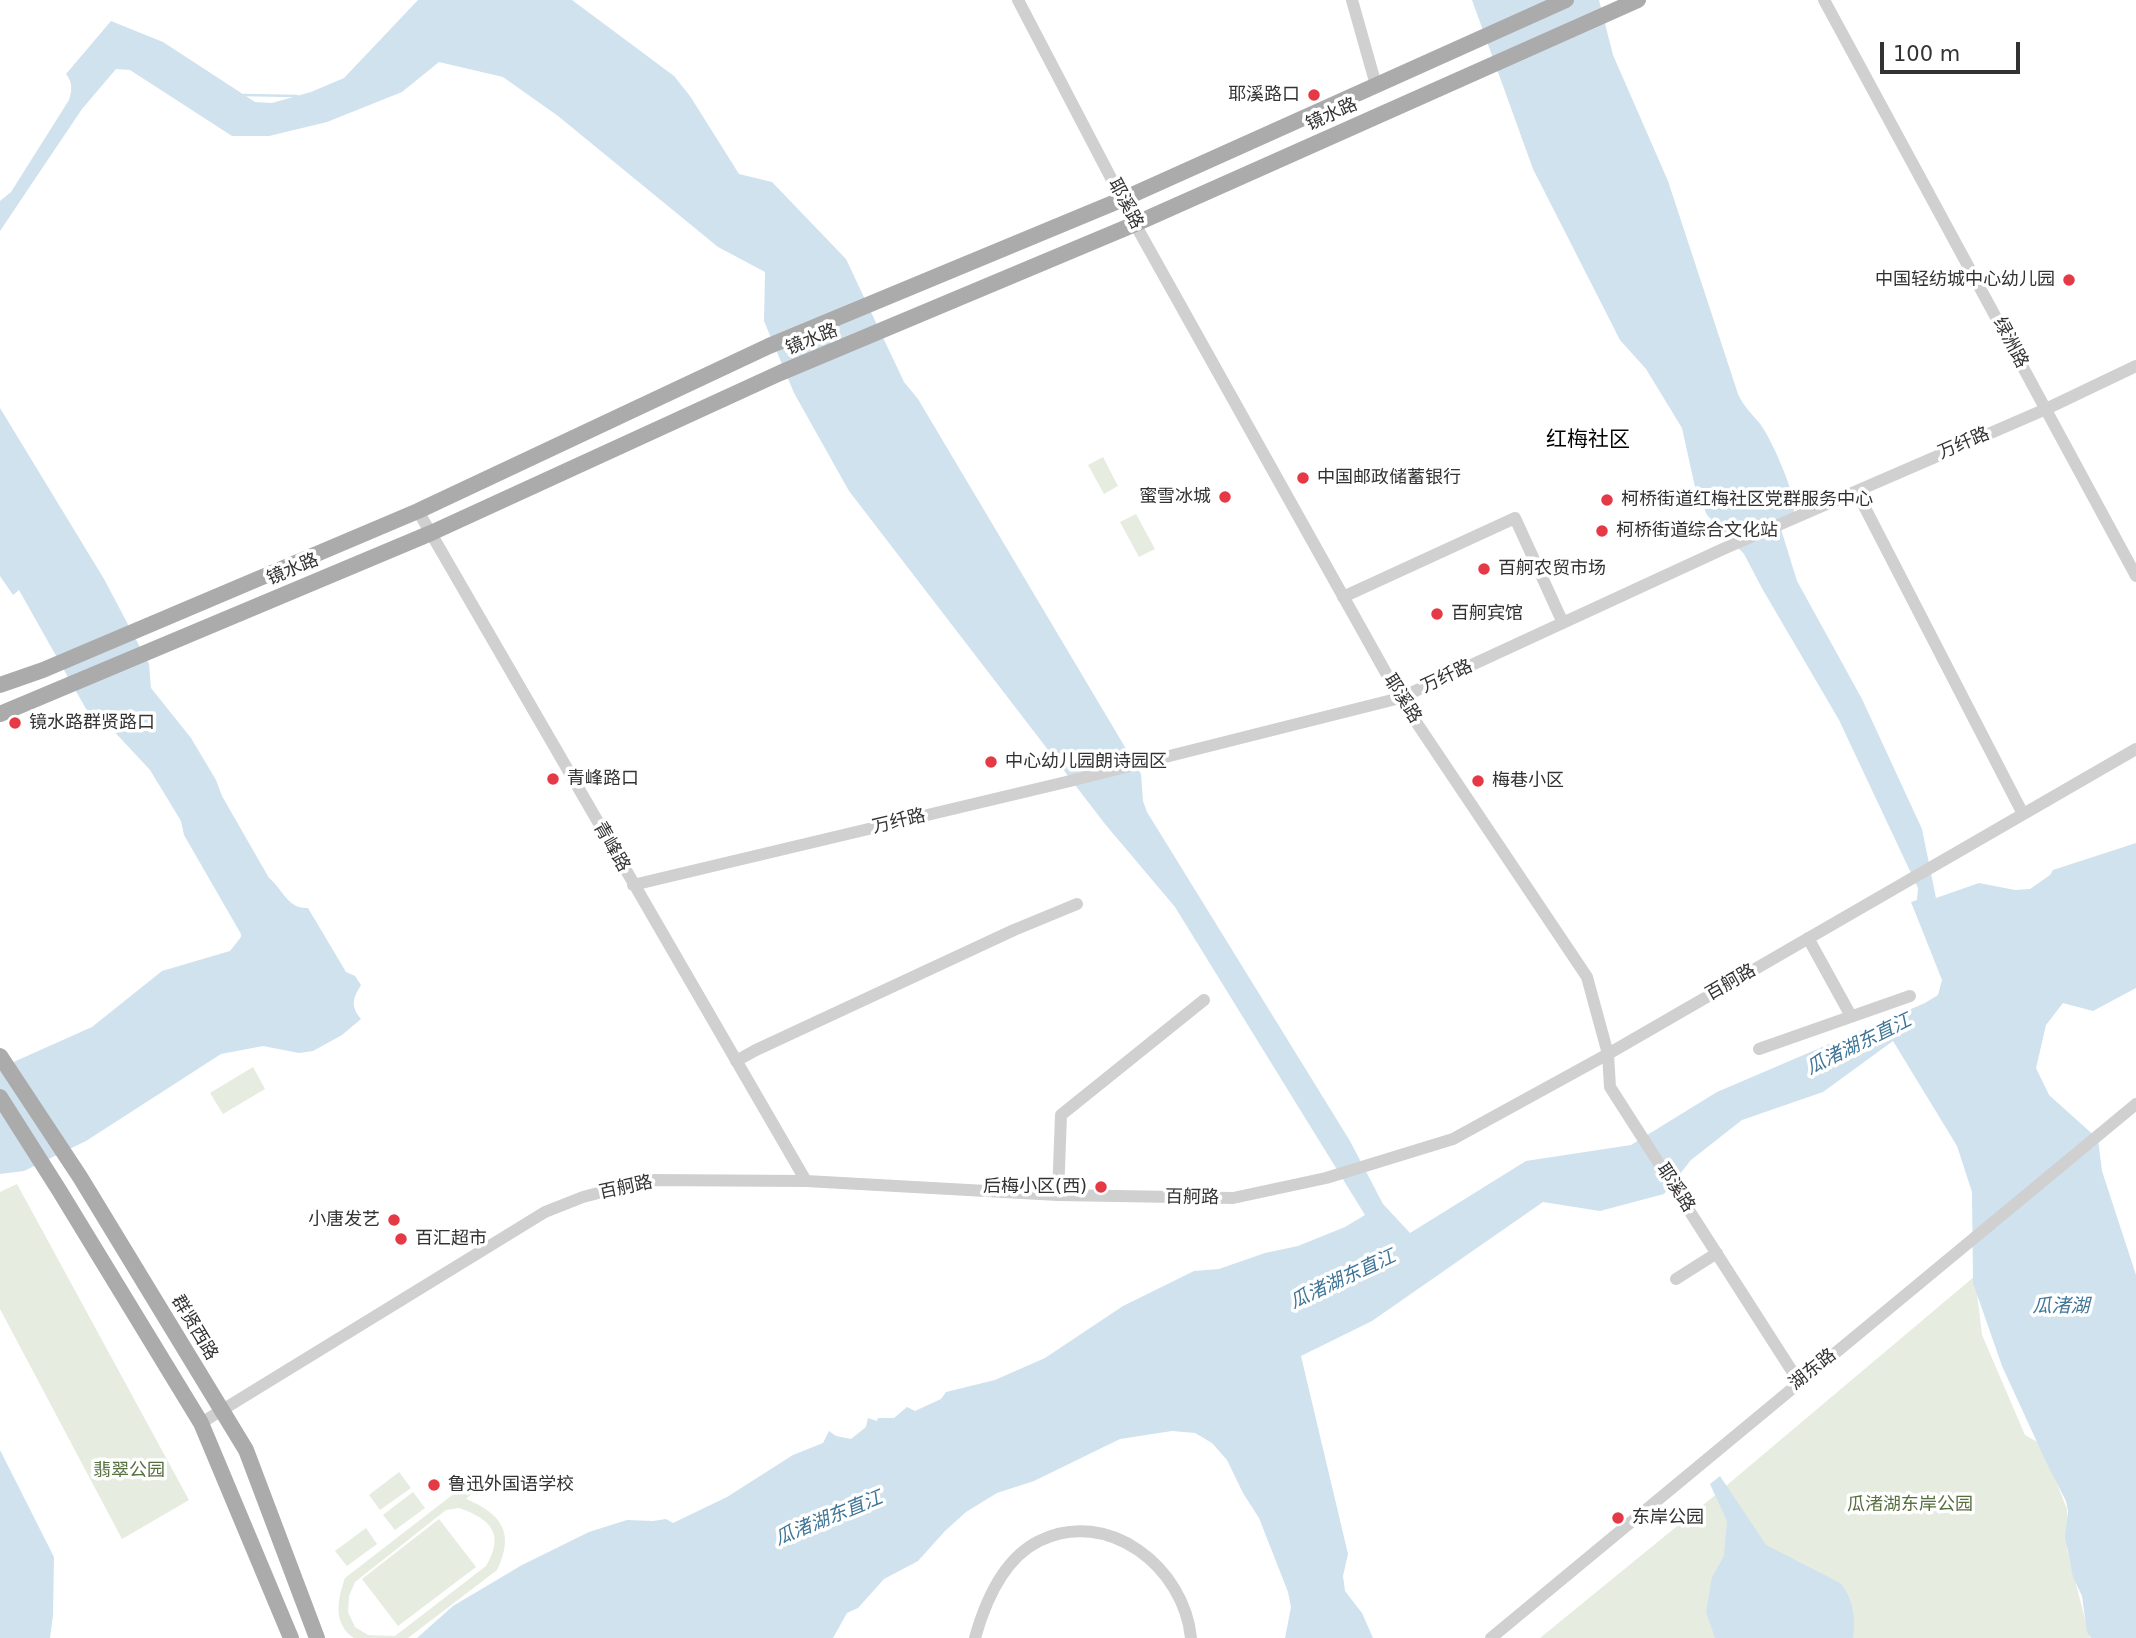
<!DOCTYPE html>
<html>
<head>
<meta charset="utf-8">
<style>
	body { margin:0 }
	#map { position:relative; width:2136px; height:1638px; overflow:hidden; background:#fff; font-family:"DejaVu Sans",sans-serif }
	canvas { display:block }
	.scale { position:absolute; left:1880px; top:42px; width:140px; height:32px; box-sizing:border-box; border:4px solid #333; border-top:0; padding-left:9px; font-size:21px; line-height:24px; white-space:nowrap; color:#333; -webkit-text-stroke:5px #fff; paint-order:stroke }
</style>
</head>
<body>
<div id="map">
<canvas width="2136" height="1638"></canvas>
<div class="scale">100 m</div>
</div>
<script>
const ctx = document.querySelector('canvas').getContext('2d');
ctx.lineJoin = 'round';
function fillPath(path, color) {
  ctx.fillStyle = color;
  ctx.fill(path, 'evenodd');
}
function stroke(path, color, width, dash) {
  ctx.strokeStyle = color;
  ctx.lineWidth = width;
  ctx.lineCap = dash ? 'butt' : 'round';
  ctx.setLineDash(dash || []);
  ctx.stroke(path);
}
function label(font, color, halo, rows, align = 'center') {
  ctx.font = font + ' "DejaVu Sans","Noto Sans SC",sans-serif';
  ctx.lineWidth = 7;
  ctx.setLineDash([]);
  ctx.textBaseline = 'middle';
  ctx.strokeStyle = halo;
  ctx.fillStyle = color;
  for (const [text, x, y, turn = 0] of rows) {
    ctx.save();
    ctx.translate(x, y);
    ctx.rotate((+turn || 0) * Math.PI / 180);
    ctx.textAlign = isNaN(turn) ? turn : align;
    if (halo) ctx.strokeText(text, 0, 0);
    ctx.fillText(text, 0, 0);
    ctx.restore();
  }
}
fillPath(new Path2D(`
	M 1103,457 L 1118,486 L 1104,494 L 1088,465 Z
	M 1136,514 L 1155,549 L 1139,557 L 1120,522 Z
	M 253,1067 L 265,1089 L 223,1114 L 210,1093 Z
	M 17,1184 L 189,1500 L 122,1539 L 0,1309 L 0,1192 Z
	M 1975,1276 L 1982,1335 L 2025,1435 L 2041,1444 L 2067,1509 L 2067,1550 L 2090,1638 L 1540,1638 L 1714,1496 Z
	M 399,1472 L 411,1488 L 380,1510 L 369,1495 Z
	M 469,1482 L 476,1490 L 466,1499 C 502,1514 515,1533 497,1570 L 408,1638 L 354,1638 C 332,1624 338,1598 345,1578 ZM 459,1508 C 491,1519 505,1534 486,1566 L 395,1636 L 368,1635 L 355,1627 L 348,1612 L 349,1596 L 355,1582 L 446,1510 Z
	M 413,1492 L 425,1508 L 395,1530 L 383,1515 Z
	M 439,1519 L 476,1567 L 398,1626 L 362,1579 Z
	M 366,1528 L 377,1544 L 347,1566 L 335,1551 Z`), '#e6ecdf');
fillPath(new Path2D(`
	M 418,0 L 572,0 L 674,76 L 690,96 L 739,174 L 772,182 L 846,259 L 904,382 L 918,399 L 1141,774 L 1143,801 L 1147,812 L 1350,1141 L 1383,1204 L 1410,1233 L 1526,1161 L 1631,1145 L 1717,1092 L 1925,1003 L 1938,995 L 1942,980 L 1911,902 L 1917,900 L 1918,888 L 1839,720 L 1763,590 L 1744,554 L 1707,515 L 1695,487 L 1682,428 L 1646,369 L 1620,340 L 1533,169 L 1472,0 L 1599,0 L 1613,55 L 1668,181 L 1738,394 C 1744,407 1753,415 1761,425 C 1772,441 1796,493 1794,512 L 1780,526 L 1797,581 L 1862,699 L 1922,829 L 1936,898 L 1979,883 L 2015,890 L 2030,889 L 2050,875 L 2053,870 L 2136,843 L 2136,988 L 2093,1011 L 2063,1003 L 2046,1025 L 2036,1068 L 2049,1095 L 2098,1139 L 2102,1171 L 2136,1275 L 2136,1638 L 2091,1638 L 2087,1632 L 2082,1596 L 2073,1577 L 2065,1537 L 2068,1511 L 2066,1501 L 2048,1466 L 2002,1366 L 1973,1283 L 1972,1192 L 1957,1146 L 1893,1041 L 1823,1092 L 1742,1120 L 1691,1160 L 1664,1194 L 1600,1211 L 1543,1202 L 1372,1321 L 1301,1356 L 1348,1554 L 1343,1576 L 1345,1591 L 1362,1613 L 1373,1638 L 1285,1638 L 1291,1607 L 1288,1592 L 1259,1518 L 1243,1493 L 1227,1460 L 1212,1443 L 1195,1433 L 1172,1431 L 1120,1439 L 1034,1481 L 997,1493 L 966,1512 L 945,1531 L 918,1561 L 884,1579 L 858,1608 L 847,1613 L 833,1638 L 417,1638 L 453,1606 L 522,1565 L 589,1532 L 627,1520 L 653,1521 L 666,1519 L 673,1523 L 727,1497 L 793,1455 L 823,1443 L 829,1431 L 836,1436 L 851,1439 L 866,1427 L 868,1418 L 877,1421 L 878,1418 L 894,1418 L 907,1407 L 915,1411 L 941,1399 L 946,1392 L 995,1380 L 1045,1358 L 1123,1306 L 1194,1271 L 1219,1269 L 1265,1253 L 1298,1246 L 1345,1227 L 1365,1215 L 1175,907 L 1105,824 L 849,491 L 794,393 L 764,321 L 765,272 L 718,247 L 558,116 L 503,77 L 439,62 L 402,92 L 327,122 L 269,136 L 232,136 L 130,70 L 116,69 L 82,109 L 0,231 L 0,201 L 11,192 L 69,100 C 72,90 73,83 66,74 L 111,21 L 163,42 L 255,102 L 272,103 L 311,92 L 344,78 Z
	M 0,408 L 104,579 L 149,664 L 151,688 L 191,738 L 216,780 L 222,796 L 269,878 C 283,889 287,909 308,908 L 346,972 L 355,976 L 361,985 C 353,998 350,1006 361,1019 L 342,1035 L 313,1051 L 299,1053 L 263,1046 L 221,1054 L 86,1141 L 24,1171 L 0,1174 L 0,1068 L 92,1027 L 162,971 L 230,951 L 241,937 L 241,934 L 184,835 L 181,821 L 150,770 L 110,727 L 86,709 L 19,590 L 13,595 L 0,576 Z
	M 0,1450 L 54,1557 L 53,1615 L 50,1638 L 0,1638 Z
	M 1720,1476 L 1766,1545 L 1840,1583 C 1853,1597 1856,1619 1853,1638 L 1715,1638 L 1706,1612 L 1712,1577 L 1724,1556 L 1727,1521 L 1710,1484 Z`), '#cfe2ee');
stroke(new Path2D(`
	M 244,95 L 297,96`), '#cfe2ee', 2.5);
stroke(new Path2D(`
	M 1018,0 L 1135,224 L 1400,698 L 1587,977 L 1608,1054 L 1610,1087 L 1799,1382
	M 1352,0 L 1376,85
	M 1824,0 L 2136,576
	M 1863,504 L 2023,814
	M 418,511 L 806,1181
	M 1343,597 L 1515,518 L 1563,623
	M 633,885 L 1066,782 L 1400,698 L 1723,549 L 2046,409 L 2136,366
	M 1808,938 L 1851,1016
	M 1759,1049 L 1910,996
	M 736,1061 L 756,1050 L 1014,930 L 1077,904
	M 1058,1195 L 1061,1115 L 1204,1000
	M 1676,1279 L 1717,1253
	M 201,1423 L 545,1212 L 583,1197 L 647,1180 L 806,1181 L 1058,1195 L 1233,1198 L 1326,1178 L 1453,1139 L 1608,1054 L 2136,749
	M 975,1638 C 985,1602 1003,1559 1039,1541 C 1108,1507 1184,1567 1191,1638
	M 1491,1638 L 2136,1104`), '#d0d0d0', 12);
stroke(new Path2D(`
	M 0,685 L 43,670 L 418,511 L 769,346 L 1123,199 L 1566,0
	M 0,714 L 431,533 L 780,373 L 1135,224 L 1638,0
	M 0,1056 L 80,1177 L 246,1450 L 317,1638
	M 0,1097 L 59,1190 L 201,1423 L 291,1638`), '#ababab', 16);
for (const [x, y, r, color] of [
	[1314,95,7,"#e63946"],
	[2069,280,7,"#e63946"],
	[1303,478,7,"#e63946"],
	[1225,497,7,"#e63946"],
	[1607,500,7,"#e63946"],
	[1602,531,7,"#e63946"],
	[1484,569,7,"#e63946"],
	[1437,614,7,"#e63946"],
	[15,723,7,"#e63946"],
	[991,762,7,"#e63946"],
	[553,779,7,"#e63946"],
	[1478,781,7,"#e63946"],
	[1101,1187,7,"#e63946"],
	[394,1220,7,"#e63946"],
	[401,1239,7,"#e63946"],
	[434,1485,7,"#e63946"],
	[1618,1518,7,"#e63946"]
]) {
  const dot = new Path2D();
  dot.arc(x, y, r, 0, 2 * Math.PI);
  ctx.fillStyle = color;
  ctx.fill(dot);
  stroke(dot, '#fff', 2.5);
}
label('18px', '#333', '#fff', [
	["耶溪路口",1300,95,"right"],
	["中国轻纺城中心幼儿园",2055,280,"right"],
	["中国邮政储蓄银行",1317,478],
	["蜜雪冰城",1211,497,"right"],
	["柯桥街道红梅社区党群服务中心",1621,500],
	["柯桥街道综合文化站",1616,531],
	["百舸农贸市场",1498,569],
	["百舸宾馆",1451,614],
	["镜水路群贤路口",29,723],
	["中心幼儿园朗诗园区",1005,762],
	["青峰路口",567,779],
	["梅巷小区",1492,781],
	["后梅小区(西)",1087,1187,"right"],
	["小唐发艺",380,1220,"right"],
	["百汇超市",415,1239],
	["鲁迅外国语学校",448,1485],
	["东岸公园",1632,1518]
], 'left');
label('18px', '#333', '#fff', [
	["镜水路",1332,115,-24],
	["耶溪路",1125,204,62],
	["镜水路",812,340,-22],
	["绿洲路",2010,343,62],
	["万纤路",1964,444,-23],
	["镜水路",293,570,-23],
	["万纤路",1447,677,-25],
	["耶溪路",1402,699,58],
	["万纤路",899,822,-13],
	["青峰路",611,847,60],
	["百舸路",1731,983,-30],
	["百舸路",626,1188,-12],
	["耶溪路",1675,1188,57],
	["百舸路",1192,1198,1],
	["群贤西路",194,1328,59],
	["湖东路",1813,1370,-39]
]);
label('18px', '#56703f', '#fff', [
	["翡翠公园",129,1471],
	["瓜渚湖东岸公园",1910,1505]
]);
label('italic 19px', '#3f7597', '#fff', [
	["瓜渚湖东直江",1859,1045,-26],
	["瓜渚湖东直江",1343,1280,-25],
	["瓜渚湖",2061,1307],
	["瓜渚湖东直江",829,1519,-22]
]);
label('21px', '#000', '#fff', [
	["红梅社区",1588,441]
]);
</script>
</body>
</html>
